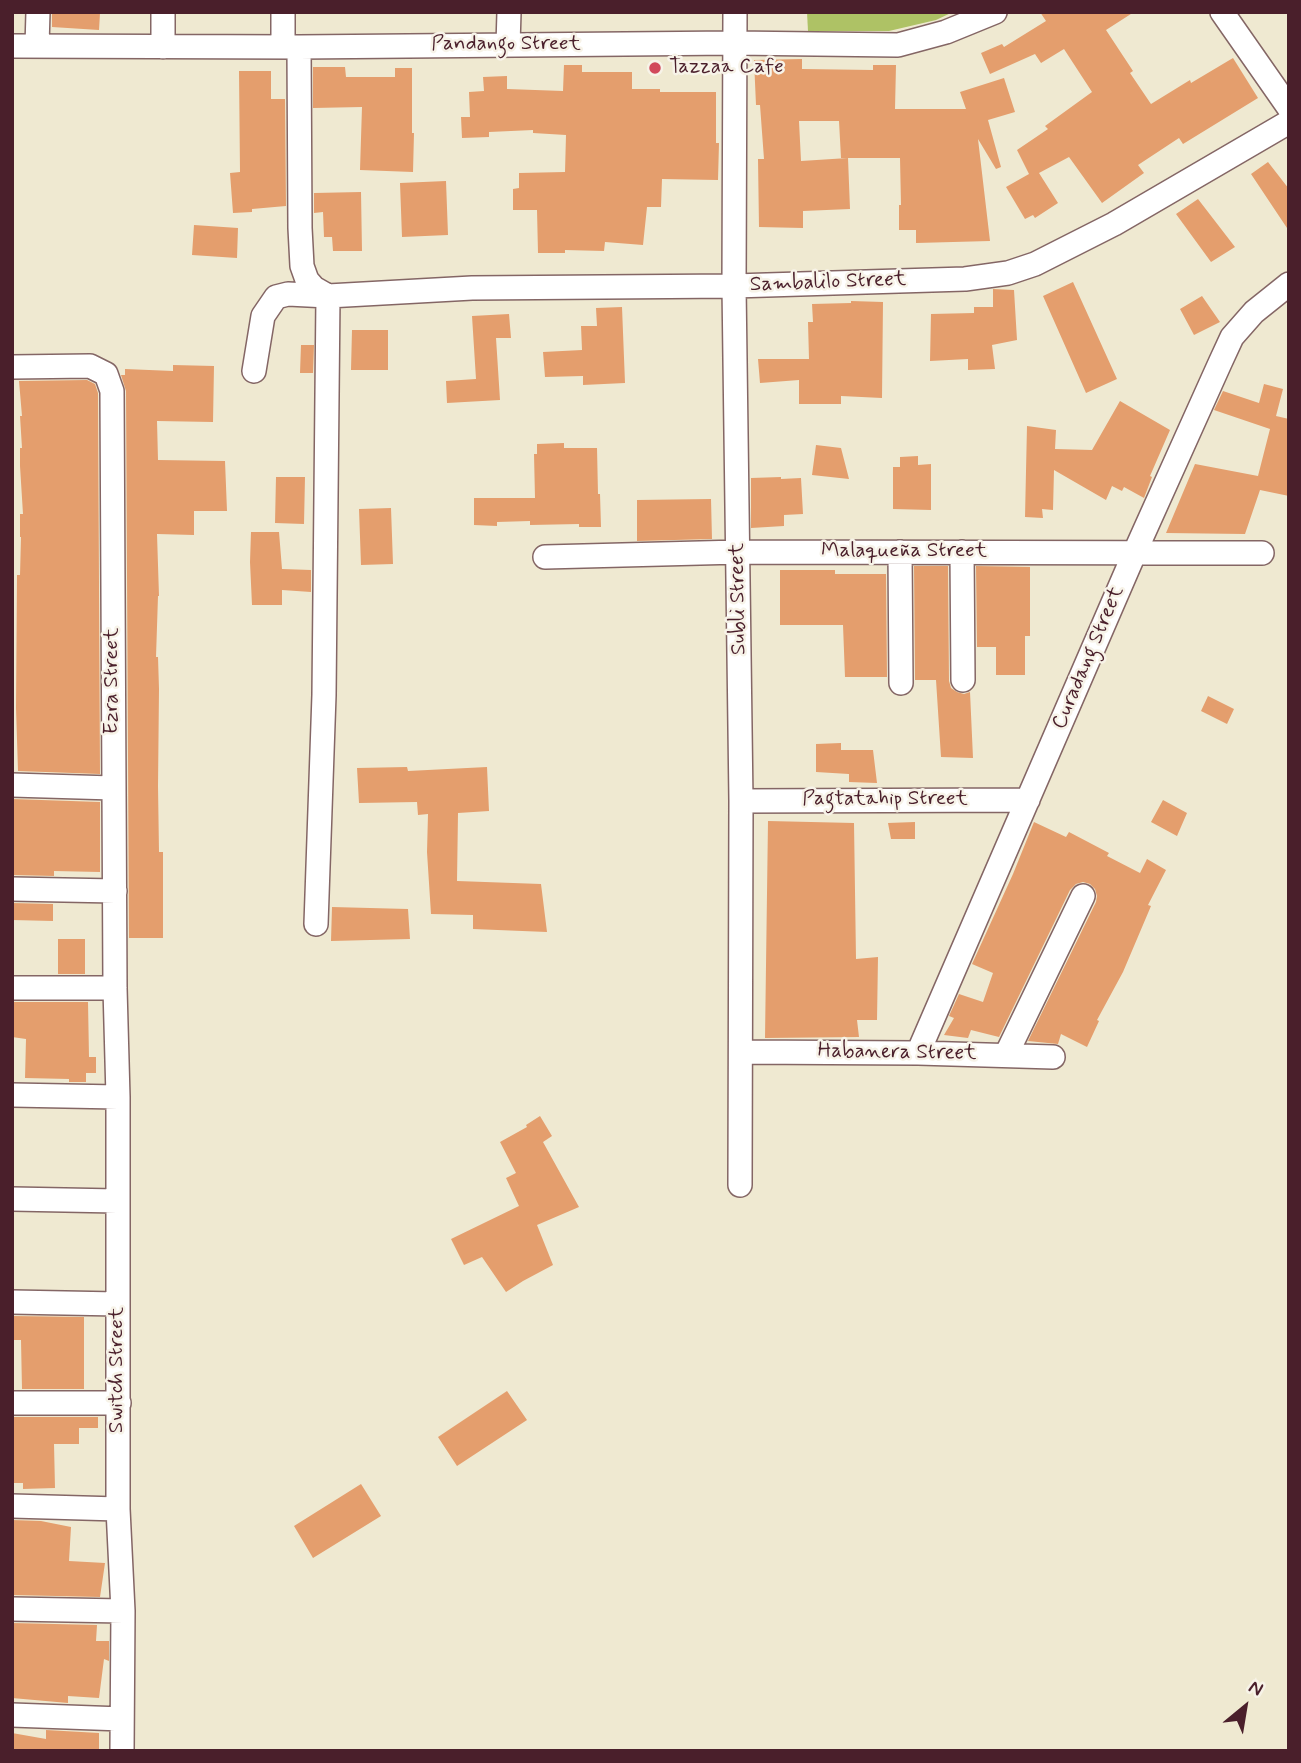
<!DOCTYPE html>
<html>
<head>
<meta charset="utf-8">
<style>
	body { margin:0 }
	#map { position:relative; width:1301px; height:1763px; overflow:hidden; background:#efe9d1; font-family:Mynerve,sans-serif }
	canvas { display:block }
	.frame { position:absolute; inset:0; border:14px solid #4a1f2b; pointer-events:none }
	.north { position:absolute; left:1210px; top:1672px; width:70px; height:70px; -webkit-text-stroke:5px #f7f3e8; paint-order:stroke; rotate:30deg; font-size:19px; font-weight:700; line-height:28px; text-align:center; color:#4a1f2b }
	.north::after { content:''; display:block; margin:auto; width:24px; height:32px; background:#4a1f2b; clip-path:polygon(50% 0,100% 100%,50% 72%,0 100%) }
</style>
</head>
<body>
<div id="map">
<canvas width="1301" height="1763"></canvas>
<div class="frame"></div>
<div class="north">N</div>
</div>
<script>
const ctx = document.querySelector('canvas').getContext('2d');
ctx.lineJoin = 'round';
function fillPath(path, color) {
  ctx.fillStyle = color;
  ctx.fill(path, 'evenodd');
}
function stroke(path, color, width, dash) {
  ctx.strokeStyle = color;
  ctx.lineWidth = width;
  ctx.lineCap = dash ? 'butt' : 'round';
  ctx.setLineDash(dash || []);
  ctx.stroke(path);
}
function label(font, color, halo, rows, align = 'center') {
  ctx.font = font + ' Mynerve,sans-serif';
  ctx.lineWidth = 5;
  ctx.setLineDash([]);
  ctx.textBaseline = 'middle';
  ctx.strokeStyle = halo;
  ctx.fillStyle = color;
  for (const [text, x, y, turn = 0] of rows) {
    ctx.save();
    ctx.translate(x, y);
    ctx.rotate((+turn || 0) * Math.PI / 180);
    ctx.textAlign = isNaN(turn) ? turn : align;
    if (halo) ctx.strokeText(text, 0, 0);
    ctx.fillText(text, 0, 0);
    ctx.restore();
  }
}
fillPath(new Path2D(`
	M 807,12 L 953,12 L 936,20 L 889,31 L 808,31 Z`), '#aec265');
fillPath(new Path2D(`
	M 52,12 L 100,13 L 99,30 L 52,27 Z
	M 1040,12 L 1134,12 L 1106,30 L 1133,71 L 1130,73 L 1151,104 L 1190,80 L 1191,83 L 1233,58 L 1258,98 L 1183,144 L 1179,138 L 1138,165 L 1144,173 L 1102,203 L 1069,157 L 1039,173 L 1058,203 L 1035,218 L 1033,215 L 1025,219 L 1006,187 L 1029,174 L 1017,150 L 1048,129 L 1045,126 L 1092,92 L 1064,49 L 1041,63 L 1035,54 L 990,74 L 981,53 L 1002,44 L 1004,47 L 1046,21 Z
	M 802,59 L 802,69 L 873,70 L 873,65 L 896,65 L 895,109 L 966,109 L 960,92 L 1004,78 L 1015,112 L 988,120 L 1001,167 L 996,169 L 978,139 L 990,241 L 916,243 L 916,230 L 899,230 L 899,205 L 901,205 L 900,158 L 841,158 L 839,121 L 799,121 L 801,161 L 848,158 L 850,209 L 803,211 L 803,228 L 759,227 L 758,159 L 764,159 L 760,105 L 756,105 L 754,60 Z
	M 564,65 L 582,65 L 582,72 L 632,72 L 632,89 L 660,89 L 660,92 L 716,92 L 716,143 L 719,143 L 718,180 L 662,179 L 661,207 L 647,207 L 643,245 L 605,242 L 604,251 L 565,250 L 565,253 L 538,253 L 537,210 L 513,210 L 513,189 L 519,188 L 519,173 L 565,172 L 566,135 L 533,133 L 533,130 L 489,132 L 489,137 L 462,138 L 461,117 L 470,117 L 469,92 L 484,91 L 483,77 L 507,76 L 507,89 L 563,91 Z
	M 313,67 L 345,67 L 346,77 L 395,77 L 395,68 L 412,68 L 412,133 L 414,133 L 413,172 L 360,170 L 362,107 L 313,108 Z
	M 239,71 L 271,71 L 271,99 L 285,99 L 286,206 L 252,209 L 252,212 L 233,213 L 230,173 L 240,172 Z
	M 1268,162 L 1289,189 L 1289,231 L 1251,174 Z
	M 446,181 L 448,235 L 402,237 L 400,183 Z
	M 361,192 L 362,251 L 333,251 L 332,237 L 324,237 L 323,212 L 314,213 L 314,193 Z
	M 1198,199 L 1235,247 L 1211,262 L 1176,214 Z
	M 194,225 L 238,228 L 237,258 L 192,255 Z
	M 1073,282 L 1117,379 L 1086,393 L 1043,296 Z
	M 993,289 L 1014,290 L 1017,340 L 992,345 L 995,369 L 968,370 L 968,359 L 930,361 L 931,314 L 974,313 L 974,307 L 993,307 Z
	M 1202,296 L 1220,322 L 1194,335 L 1180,309 Z
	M 851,301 L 883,302 L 882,398 L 841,396 L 841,404 L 799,404 L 799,380 L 760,383 L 758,359 L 809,359 L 808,322 L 813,322 L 812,304 L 851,303 Z
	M 622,307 L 625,383 L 583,385 L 583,376 L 545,377 L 543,352 L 582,350 L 581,326 L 597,326 L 596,308 Z
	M 509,314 L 511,338 L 496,338 L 500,400 L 447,403 L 446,381 L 476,379 L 472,316 Z
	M 352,330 L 388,330 L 388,370 L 351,370 Z
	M 301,345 L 314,345 L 313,373 L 300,373 Z
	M 173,365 L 214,366 L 213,422 L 157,421 L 158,460 L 225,461 L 227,511 L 194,511 L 194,535 L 157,534 L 159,596 L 158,596 L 156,657 L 158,657 L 159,689 L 158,786 L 159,852 L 163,852 L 163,938 L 129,938 L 126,391 L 121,375 L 125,375 L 125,369 L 173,371 Z
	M 87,380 L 95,384 L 98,393 L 100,774 L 18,771 L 16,708 L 17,575 L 20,575 L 21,537 L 20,537 L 20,514 L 23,514 L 20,466 L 20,448 L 22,448 L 20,416 L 22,416 L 19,381 Z
	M 1264,384 L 1283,389 L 1276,416 L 1289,419 L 1289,496 L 1260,490 L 1245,534 L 1166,533 L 1195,464 L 1258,476 L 1270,429 L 1214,410 L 1223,391 L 1259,403 Z
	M 1120,401 L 1170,430 L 1150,476 L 1152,477 L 1144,498 L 1124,487 L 1122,491 L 1112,486 L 1106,500 L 1054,470 L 1053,510 L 1042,509 L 1043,518 L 1025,517 L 1027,426 L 1056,430 L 1055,449 L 1092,450 Z
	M 564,443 L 564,448 L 597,448 L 598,494 L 600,494 L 601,527 L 579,527 L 579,524 L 530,525 L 530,521 L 497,522 L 497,526 L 474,525 L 474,498 L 535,498 L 534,454 L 537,454 L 537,444 Z
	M 816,445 L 841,448 L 849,479 L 812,475 Z
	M 918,456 L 918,465 L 931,464 L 931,510 L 893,509 L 893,467 L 900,467 L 900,457 Z
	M 276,477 L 305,477 L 304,524 L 275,523 Z
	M 781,477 L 781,479 L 801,478 L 803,514 L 784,515 L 784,526 L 751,528 L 751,478 Z
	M 711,499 L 712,539 L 637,541 L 637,500 Z
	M 391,508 L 393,564 L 361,565 L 359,509 Z
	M 251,532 L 279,532 L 282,569 L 311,570 L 311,592 L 282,590 L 282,605 L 252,605 L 250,562 Z
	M 914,566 L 948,566 L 949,681 L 951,688 L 957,692 L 964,694 L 970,692 L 973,758 L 941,757 L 936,680 L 915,680 Z
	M 976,566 L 1030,567 L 1030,636 L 1025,636 L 1025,675 L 996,675 L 996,647 L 977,647 Z
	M 780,570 L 835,570 L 835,574 L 886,574 L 887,677 L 845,677 L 843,625 L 780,625 Z
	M 1208,696 L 1234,709 L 1227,724 L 1201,711 Z
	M 841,743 L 841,750 L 873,750 L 877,783 L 849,782 L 849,774 L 816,772 L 816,744 Z
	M 407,767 L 408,771 L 487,767 L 489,811 L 458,813 L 457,881 L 541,884 L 547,932 L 473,929 L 473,915 L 431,914 L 427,852 L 428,814 L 418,815 L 417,802 L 359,803 L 357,768 Z
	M 12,799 L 100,802 L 100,872 L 54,871 L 54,876 L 12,875 Z
	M 1163,800 L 1187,813 L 1177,836 L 1151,822 Z
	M 768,821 L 854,823 L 856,959 L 878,957 L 877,1020 L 857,1020 L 859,1037 L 765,1038 Z
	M 915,822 L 915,839 L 891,839 L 888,823 Z
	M 1034,822 L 1066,837 L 1069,832 L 1109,853 L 1107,856 L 1140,873 L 1147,859 L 1166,870 L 1148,905 L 1151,906 L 1123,972 L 1097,1020 L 1099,1021 L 1087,1047 L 1061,1034 L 1058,1044 L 1028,1041 L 1096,902 L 1097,896 L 1095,889 L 1090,884 L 1083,882 L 1076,884 L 1070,890 L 999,1037 L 971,1030 L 968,1038 L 944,1035 L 954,1018 L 949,1016 L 959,994 L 983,1002 L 993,973 L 972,964 L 1013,874 Z
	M 12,903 L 53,904 L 53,921 L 12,920 Z
	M 332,907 L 408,909 L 410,939 L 331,941 Z
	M 58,939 L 85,939 L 85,974 L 58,974 Z
	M 12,1002 L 88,1002 L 89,1057 L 96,1057 L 96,1073 L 86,1073 L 86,1082 L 69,1082 L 69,1079 L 25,1078 L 26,1039 L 12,1037 Z
	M 540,1116 L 552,1136 L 543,1142 L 579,1207 L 537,1225 L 553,1265 L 523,1281 L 506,1292 L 482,1257 L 464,1265 L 451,1239 L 519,1206 L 506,1178 L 516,1173 L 500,1142 L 527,1127 L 526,1125 Z
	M 12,1316 L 84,1317 L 84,1389 L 22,1389 L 21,1340 L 12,1340 Z
	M 507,1391 L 527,1420 L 457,1466 L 438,1437 Z
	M 12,1417 L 98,1417 L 98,1428 L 79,1428 L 79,1444 L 54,1444 L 55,1488 L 23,1489 L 23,1483 L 12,1483 Z
	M 361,1484 L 381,1516 L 313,1558 L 294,1526 Z
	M 12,1520 L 41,1521 L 71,1527 L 69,1561 L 105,1563 L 100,1597 L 12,1595 Z
	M 12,1623 L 97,1625 L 96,1641 L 109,1641 L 109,1661 L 104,1659 L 99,1698 L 68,1696 L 68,1703 L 12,1698 Z
	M 46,1730 L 99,1733 L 99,1751 L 12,1751 L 12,1733 L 46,1739 Z`), '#e49e6d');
const minor = new Path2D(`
	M 735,12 L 734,286 L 741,801 L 740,1185
	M 1222,12 L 1289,108
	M 508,45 L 509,12
	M 12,46 L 299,47 L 734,43 L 898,45 L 946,32 L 995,12
	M 37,46 L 38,12
	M 283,46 L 283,12
	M 163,47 L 163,12
	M 299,47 L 300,228 L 302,266 L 307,280 L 314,288 L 328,296
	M 12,367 L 90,366 L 106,374 L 112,391 L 115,988 L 118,1097 L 118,1509 L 123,1611 L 122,1751
	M 254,371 L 263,316 L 276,297 L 288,294 L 328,296 L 472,288 L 734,286 L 965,279 L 1008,273 L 1035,264 L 1114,224 L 1289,122
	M 900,552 L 901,683
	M 962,552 L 963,680
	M 545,557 L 739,552 L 1262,553
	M 12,785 L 113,788
	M 741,801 L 1028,800
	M 12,889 L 115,891
	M 316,924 L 324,695 L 328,296
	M 12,988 L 115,988
	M 741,1052 L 918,1053 L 1053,1057
	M 918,1053 L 1135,552 L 1220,363 L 1232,337 L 1254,312 L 1289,284
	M 1006,1055 L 1083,896
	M 12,1095 L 118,1097
	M 12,1199 L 117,1201
	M 12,1302 L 118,1304
	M 12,1403 L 119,1403
	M 12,1506 L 118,1509
	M 12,1609 L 123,1611
	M 12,1715 L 122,1719`);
stroke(minor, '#846665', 26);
stroke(minor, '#fff', 23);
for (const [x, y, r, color] of [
	[655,68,7,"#d1495b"]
]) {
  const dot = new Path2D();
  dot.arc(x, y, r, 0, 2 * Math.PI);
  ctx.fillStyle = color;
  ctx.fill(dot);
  stroke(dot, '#f7f3e8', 2.5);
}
label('21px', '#4a1f2b', '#f7f3e8', [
	["Pandango Street",506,45],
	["Sambalilo Street",828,283,-2],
	["Malaqueña Street",904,552],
	["Subli Street",739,599,-91],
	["Curadang Street",1089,658,-67],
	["Ezra Street",113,681,-90],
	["Pagtatahip Street",885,800],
	["Habanera Street",897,1053,1],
	["Switch Street",118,1370,-90]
]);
label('21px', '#4a1f2b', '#f7f3e8', [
	["Tazzaa Cafe",669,68]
], 'left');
</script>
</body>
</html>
